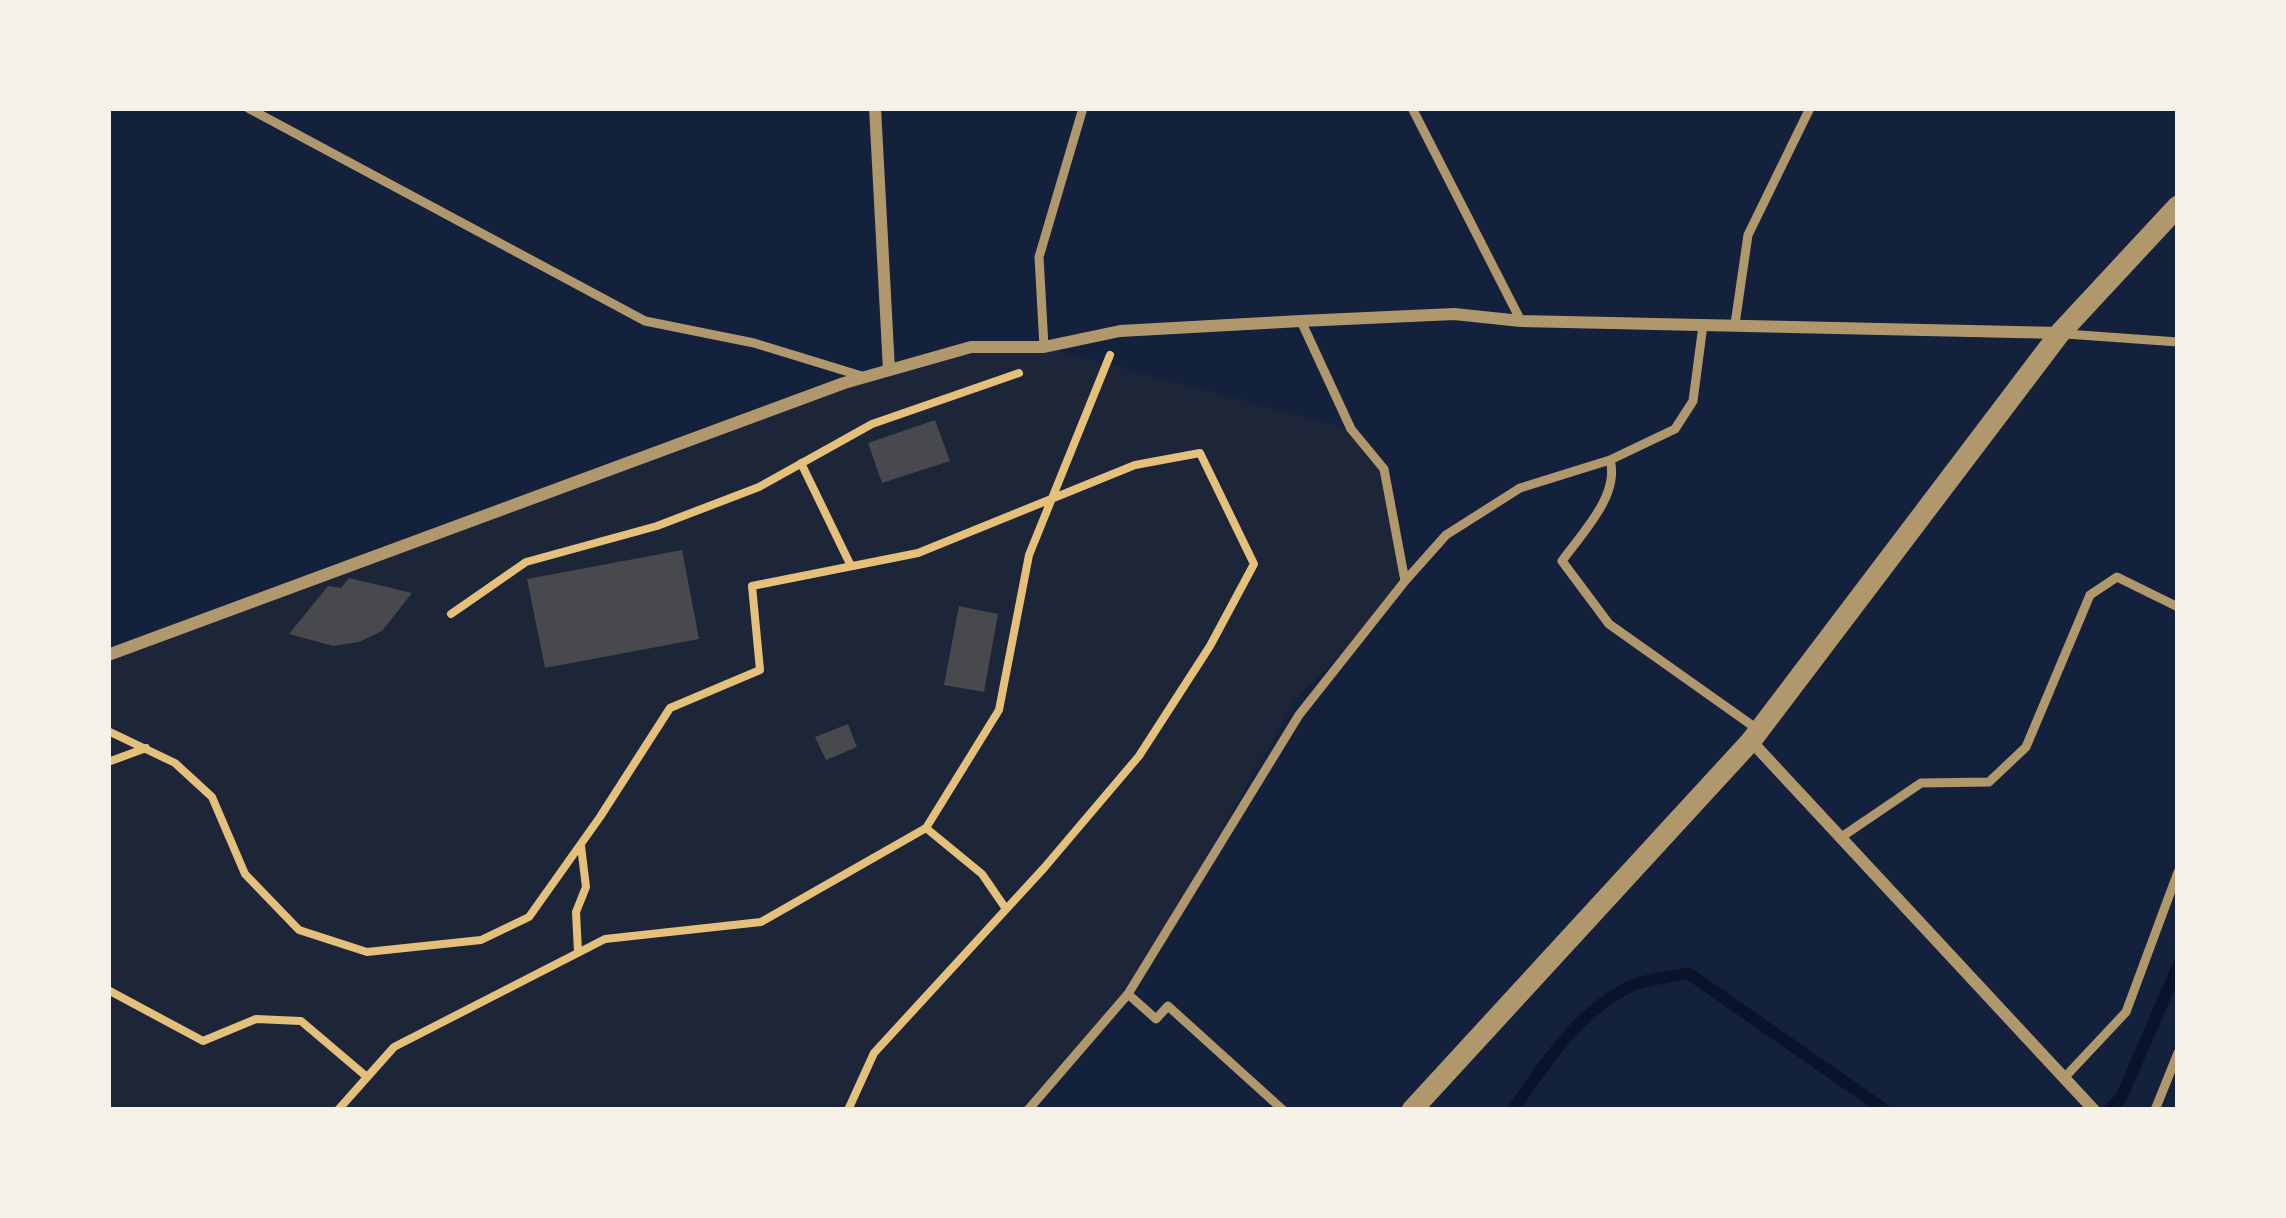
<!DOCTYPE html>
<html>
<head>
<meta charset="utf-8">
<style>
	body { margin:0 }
	#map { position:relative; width:2286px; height:1218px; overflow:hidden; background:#14213d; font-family:"Noto Serif",serif }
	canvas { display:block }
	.frame { position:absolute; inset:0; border:111px solid #f6f1e7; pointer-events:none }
</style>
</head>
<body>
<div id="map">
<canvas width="2286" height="1218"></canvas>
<div class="frame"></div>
</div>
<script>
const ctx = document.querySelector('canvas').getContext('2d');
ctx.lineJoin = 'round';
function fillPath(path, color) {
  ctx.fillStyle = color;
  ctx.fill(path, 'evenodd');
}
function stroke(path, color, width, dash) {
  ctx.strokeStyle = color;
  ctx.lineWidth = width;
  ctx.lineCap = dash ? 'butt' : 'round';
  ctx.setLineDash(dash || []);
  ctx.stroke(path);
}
fillPath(new Path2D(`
	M 971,347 L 1044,347 L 1351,429 L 1384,469 L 1405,581 L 1388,607 L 1296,699 L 1128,994 L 1028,1110 L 108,1110 L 108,655 L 844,383 Z`), '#1d2539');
stroke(new Path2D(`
	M 1513,1110 C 1544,1064 1580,1010 1631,986 C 1648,979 1670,977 1688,973 L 1885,1110
	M 2109,1110 L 2121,1098 L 2178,966`), '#0b132b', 12);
fillPath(new Path2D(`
	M 935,420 L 950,461 L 882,483 L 868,443 Z
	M 682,550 L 699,639 L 545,668 L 527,579 Z
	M 349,578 L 412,593 L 382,631 L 359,642 L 333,646 L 289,634 L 328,586 L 341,588 Z
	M 959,606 L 998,614 L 984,692 L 944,685 Z
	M 848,724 L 857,747 L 826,760 L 815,737 Z`), '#48494c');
stroke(new Path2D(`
	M 801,463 L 851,566
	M 451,614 L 526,562 L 657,526 L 759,487 L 872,424 L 1019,373
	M 108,731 L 175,763 L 212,797 L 245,874 L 299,930 L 367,952 L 481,940 L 529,917 L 600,817 L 670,708 L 760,670 L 752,586 L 918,553 L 1135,465 L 1200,453 L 1254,564 L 1210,646 L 1139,756 L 1044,868 L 874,1053 L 848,1110
	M 108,762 L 146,748
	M 926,828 L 982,874 L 1006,909
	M 578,952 L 576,912 L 586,887 L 581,846
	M 108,990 L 203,1041 L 256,1019 L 301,1021 L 367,1077
	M 338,1110 L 394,1047 L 605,939 L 761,922 L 926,828 L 999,710 L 1029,555 L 1110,355`), '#e5c07b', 8);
stroke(new Path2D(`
	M 248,108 L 645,321 L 754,343 L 865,377
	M 1412,108 L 1521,321
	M 1301,321 L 1351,429 L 1384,469 L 1405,581
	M 1735,324 L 1748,235 L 1810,108
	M 2066,334 L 2178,342
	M 1044,347 L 1039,257 L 1083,108
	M 1610,460 C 1620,495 1582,533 1562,561 L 1609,624 L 1760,731
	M 1840,838 L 1921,783 L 1989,782 L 2026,747 L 2090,595 L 2117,577 L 2178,607
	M 1128,994 L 1156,1019 L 1168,1006 L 1283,1110
	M 2065,1077 L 2126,1012 L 2178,872
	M 1028,1110 L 1128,994 L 1299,715 L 1405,581 L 1446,535 L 1520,488 L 1610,460 L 1675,429 L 1693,401 L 1703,325
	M 2155,1110 L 2178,1053`), '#b1986c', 9);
stroke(new Path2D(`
	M 875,108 L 889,370
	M 108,655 L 844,383 L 971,347 L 1044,347 L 1120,331 L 1301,321 L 1454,314 L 1521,321 L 2060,333
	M 1751,741 L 2094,1110`), '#b1986c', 12);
stroke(new Path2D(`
	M 1412,1110 L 1751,741 L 2060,333 L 2178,206`), '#b1986c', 21);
</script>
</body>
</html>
